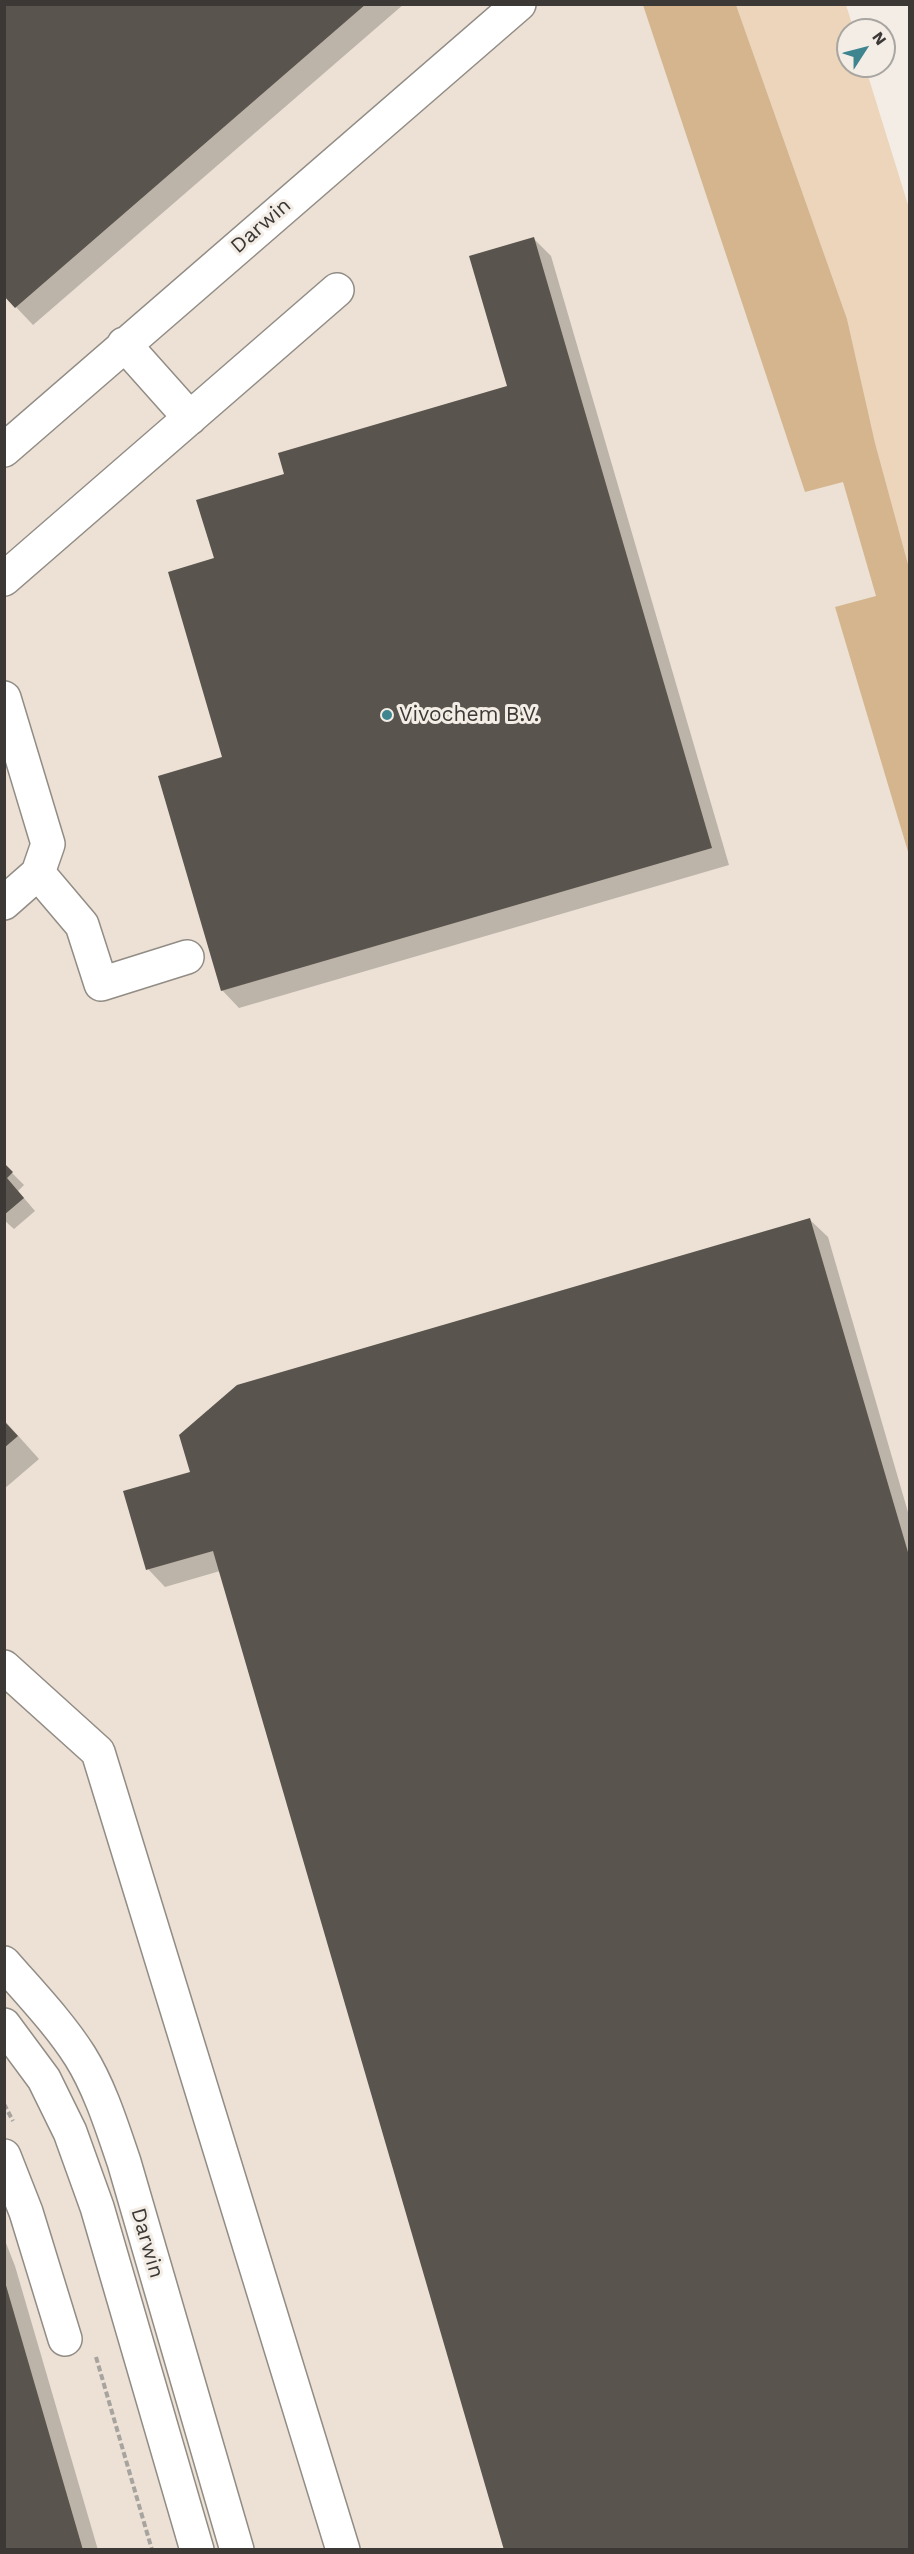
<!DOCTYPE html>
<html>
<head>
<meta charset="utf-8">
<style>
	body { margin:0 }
	#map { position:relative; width:914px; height:2554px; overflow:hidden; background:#f3ede6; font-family:"Work Sans",sans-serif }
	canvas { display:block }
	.frame { position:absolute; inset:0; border:6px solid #3b3836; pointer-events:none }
	.north { position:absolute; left:836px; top:18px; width:60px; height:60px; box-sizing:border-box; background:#f3ede6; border:2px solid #a9a5a0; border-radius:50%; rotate:54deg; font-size:16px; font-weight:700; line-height:24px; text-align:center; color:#3b3836 }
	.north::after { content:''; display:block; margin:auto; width:21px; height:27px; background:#3f8590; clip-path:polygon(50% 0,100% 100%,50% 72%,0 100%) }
</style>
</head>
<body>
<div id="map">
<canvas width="914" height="2554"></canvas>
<div class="frame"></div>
<div class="north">N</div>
</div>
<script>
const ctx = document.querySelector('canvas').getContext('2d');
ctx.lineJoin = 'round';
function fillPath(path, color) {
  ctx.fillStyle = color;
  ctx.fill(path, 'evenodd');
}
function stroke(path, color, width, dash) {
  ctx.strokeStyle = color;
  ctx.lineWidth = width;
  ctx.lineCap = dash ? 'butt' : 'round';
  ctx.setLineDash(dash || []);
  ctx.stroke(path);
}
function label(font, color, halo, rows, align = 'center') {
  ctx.font = font + ' "Work Sans",sans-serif';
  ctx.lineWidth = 6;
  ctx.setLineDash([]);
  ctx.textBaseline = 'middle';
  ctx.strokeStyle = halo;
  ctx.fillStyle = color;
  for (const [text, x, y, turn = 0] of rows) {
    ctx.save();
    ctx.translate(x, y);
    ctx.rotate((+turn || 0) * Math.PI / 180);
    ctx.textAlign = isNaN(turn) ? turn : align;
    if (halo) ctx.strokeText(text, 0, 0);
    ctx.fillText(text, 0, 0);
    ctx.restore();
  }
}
fillPath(new Path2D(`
	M 5,5 L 763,5 L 909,482 L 909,2549 L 5,2549 Z`), '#ece1d4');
fillPath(new Path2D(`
	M 736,5 L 846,5 L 854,30 L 848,30 L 848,66 L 865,66 L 909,208 L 909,568 L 875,443 L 847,319 Z`), '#ecd5ba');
fillPath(new Path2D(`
	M 643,5 L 736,5 L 847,319 L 875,443 L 909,568 L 909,855 L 835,607 L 876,596 L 843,482 L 805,492 Z`), '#d4b58d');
fillPath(new Path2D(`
	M 4,4 L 404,4 L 33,325 L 16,307 Z
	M 533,238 L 551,256 L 729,865 L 239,1008 L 222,990 L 224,758 L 216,559 L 286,475 L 509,387 Z
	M 4,1165 L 24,1185 L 18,1191 L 35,1211 L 14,1229 L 4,1220 Z
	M 810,1220 L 828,1237 L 910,1519 L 910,2550 L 220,1571 L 165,1587 L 148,1569 L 192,1473 Z
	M 4,1420 L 39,1459 L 4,1489 Z
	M 4,2238 L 15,2266 L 98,2550 L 4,2550 Z`), '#0003');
fillPath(new Path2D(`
	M 4,4 L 366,4 L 15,308 L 4,296 Z
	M 534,237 L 712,848 L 221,991 L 158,776 L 222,757 L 168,572 L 214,558 L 196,500 L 284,474 L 278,453 L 507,386 L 469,256 Z
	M 4,1163 L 13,1172 L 7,1178 L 24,1198 L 4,1215 Z
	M 810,1218 L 910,1559 L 910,2550 L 504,2550 L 213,1551 L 146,1570 L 123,1491 L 190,1472 L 179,1435 L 237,1385 Z
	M 4,1421 L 18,1436 L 4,1448 Z
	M 4,2282 L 5,2282 L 83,2550 L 4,2550 Z`), '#59544e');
const minor = new Path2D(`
	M 124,344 L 190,418
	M 4,450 L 519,4
	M 4,579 L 337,290
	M 4,698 L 48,844 L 38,873 L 4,903
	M 38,873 L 82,925 L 101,984 L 187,957
	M 4,1667 L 98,1752 L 343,2550
	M 4,1963 C 30,1993 59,2023 80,2056 C 100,2088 112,2127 124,2162 L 237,2550
	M 4,2025 L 44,2079 L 70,2132 L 97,2207 L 197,2550
	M 4,2156 L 26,2212 L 65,2339`);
stroke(minor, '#918c85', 36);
stroke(new Path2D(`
	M 4,2104 L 13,2121
	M 96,2357 L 152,2550`), '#a7a39e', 4, [6, 3]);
stroke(minor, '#fff', 33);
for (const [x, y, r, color] of [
	[387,715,6,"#3f8590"]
]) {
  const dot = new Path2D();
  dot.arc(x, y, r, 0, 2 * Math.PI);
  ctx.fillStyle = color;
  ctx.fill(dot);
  stroke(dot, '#f3ede6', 2);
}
label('21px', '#3b3836', '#f3ede6', [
	["Darwin",261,226,-41],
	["Darwin",147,2243,74]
]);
label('21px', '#3b3836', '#f3ede6', [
	["Vivochem B.V.",399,715]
], 'left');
</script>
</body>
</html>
